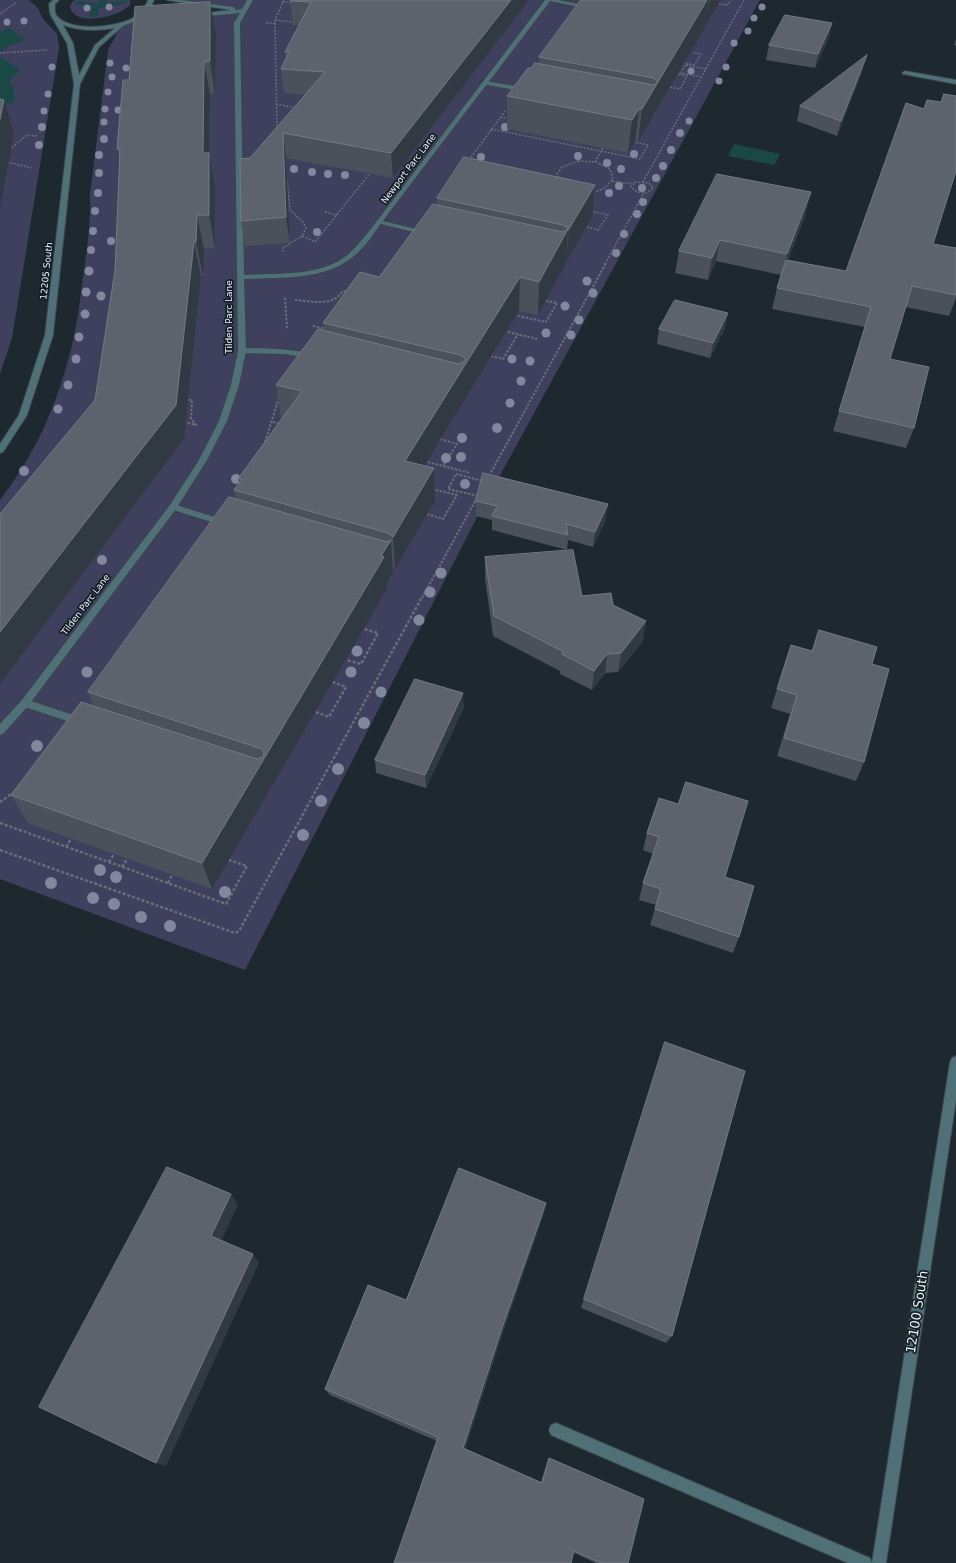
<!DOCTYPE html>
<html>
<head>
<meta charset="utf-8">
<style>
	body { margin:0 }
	canvas { display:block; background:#1d282f }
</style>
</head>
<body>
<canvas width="956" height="1563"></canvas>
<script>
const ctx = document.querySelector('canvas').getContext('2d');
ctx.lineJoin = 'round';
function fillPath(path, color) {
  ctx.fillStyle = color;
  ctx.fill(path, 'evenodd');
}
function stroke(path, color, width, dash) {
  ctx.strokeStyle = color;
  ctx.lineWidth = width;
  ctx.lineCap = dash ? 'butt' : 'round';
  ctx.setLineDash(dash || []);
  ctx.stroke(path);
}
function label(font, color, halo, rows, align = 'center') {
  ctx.font = font + ' "DejaVu Sans",sans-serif';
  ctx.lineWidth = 3.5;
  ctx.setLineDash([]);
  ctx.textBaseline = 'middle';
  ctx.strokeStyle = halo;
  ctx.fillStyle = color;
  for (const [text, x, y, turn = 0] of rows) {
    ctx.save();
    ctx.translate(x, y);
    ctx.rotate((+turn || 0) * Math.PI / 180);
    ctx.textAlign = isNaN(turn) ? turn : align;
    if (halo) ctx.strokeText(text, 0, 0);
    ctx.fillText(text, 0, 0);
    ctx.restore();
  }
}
fillPath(new Path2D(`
	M 0,0 L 29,0 L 38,8 L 43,19 L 57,34 L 59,48 L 12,338 L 0,374 Z
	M 74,0 L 130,0 L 130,5 C 120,17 72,28 70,6 Z
	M 169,0 L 760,0 L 474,523 L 245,970 L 0,879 L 0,500 C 42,446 67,381 78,315 C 80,303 81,290 83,278 C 87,250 91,222 90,194 L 108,50 L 116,35 L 118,28 L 132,21 L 241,11 L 215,5 Z`), '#3f405e');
fillPath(new Path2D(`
	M 100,0 L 107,0 L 105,3 L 129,0 L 119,5 L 98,8 L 99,15 L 95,17 L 89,16 L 93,6 L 75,4 L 74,3 L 81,1 L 97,4 Z
	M 8,28 L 23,37 L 23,41 C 14,46 2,44 0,56 L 0,33 Z
	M 0,57 L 20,69 L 9,82 L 13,87 L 15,100 L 10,104 L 0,106 Z
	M 734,144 L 780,154 L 774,165 L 728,156 Z`), '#1a4945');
const service = new Path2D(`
	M 545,0 L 558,0 L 592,7 L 589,9 Z
	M 485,81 L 526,88 L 529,90 L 526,92 L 483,84 L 482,83 Z
	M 379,220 L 428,232 L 429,233 L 426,235 L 377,223 L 376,222 Z
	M 239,349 C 251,347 307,349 315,356 L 311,358 L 285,354 L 242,353 L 239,353 Z
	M 173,504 L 227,521 L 228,523 L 224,526 L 170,509 L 170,505 Z
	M 25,699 L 85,719 L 87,722 L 85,725 L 82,726 L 22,706 L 20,703 Z
	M 556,1423 L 870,1558 L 872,1563 L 848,1563 L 551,1435 L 549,1430 L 551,1425 Z`);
const minor = new Path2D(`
	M 166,0 L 181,0 L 233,7 L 235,8 L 235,10 L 242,9 L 247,0 L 253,0 L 240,23 L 244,275 C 278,273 321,277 349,254 C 359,244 368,232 377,221 L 545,0 L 551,0 L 381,223 C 373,235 365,247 354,256 C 325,281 280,277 244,279 L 246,351 L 239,385 L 227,421 L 207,460 L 176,509 L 28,706 L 3,734 L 0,735 L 0,724 L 22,700 L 170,505 L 199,460 L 219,421 L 231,385 L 238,351 L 234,23 L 240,13 L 199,17 L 196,15 L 197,14 L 231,10 Z
	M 905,71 L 956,80 L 956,84 L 903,74 L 902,73 Z
	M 956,1056 L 956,1100 L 886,1563 L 872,1563 L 950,1062 L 952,1058 Z`);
const tertiary = new Path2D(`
	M 53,0 L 59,0 L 55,4 C 55,8 54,13 57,16 C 71,33 118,27 135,17 C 142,13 145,7 148,0 L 154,0 L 149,11 L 140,19 L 123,26 L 99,47 L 80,84 L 53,335 L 27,415 L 3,452 L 0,453 L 0,444 L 19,415 L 45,335 L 74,84 L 67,43 L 50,14 L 49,4 ZM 63,25 C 79,31 98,31 115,28 L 95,45 L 79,75 L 73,43 Z`);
stroke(service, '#3a454b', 2);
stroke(minor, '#3a454b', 2);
stroke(tertiary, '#3a454b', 2);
stroke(new Path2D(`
	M 282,2 L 292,3
	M 719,4 L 728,5 L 731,0
	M 0,14 L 17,2
	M 275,20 L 294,22
	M 266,23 L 275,23
	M 0,53 L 47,50
	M 682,63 L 695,65 L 701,54 L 692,52
	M 702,77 L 681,73 L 685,65 L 706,69
	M 670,87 L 680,89 L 687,76 L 676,74
	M 276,104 L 296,108
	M 500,117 L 509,119
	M 491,129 L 640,159 L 648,145 L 635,142
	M 277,130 L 275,20 L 284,0
	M 9,150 L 27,135 L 37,136
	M 469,160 L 505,111
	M 578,161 L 596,162 L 610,169 L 613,179 C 610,182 607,186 604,188 C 589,198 562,191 557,174 L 562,167 Z
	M 7,162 L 32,168
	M 595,162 L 603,148
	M 287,181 L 290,210 L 303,222 L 306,228 L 302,236 L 315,242 L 371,172
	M 612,181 L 633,184
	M 635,182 L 649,183 L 653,188 L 647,193 L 637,192 L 631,187 Z
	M 643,182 L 744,0
	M 325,212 L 337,215
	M 587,227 L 598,230 L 608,215 L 590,211
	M 283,252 L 283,248 L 302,236
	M 605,264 L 644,193`), '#667076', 1.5, [2, 1.5]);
stroke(new Path2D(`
	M 285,298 L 287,329
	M 295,300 C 311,301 332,307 342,292 L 349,290
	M 514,315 L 546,322 L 557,303 L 546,301
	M 313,326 L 326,329
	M 504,331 L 537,339
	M 491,356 L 503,359 L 518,334
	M 184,422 L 196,425 L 191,419 L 192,400 L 186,400
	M 273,422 L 281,424
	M 440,439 L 457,444 L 443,466
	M 265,442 L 279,398
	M 424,461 L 470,473
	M 489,476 L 606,263
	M 478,496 L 448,489 L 456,474 L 483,481
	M 427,514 L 443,519 L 457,495 L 432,489
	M 422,598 L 478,496`), '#667076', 2, [2.5, 1.5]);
stroke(new Path2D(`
	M 343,659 L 361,664 L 378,633 L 364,629
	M 316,712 L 329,717 L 346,687 L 330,681
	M 0,802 L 16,791
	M 0,823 L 226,904 L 247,866 L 229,860
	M 66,847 L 71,839
	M 0,850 L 235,933 L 239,931 L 422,597
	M 109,862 L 114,854
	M 122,867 L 127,859
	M 168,883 L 172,875`), '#667076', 2.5, [3, 2]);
fillPath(service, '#507077');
fillPath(minor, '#507077');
fillPath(tertiary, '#507077');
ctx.fillStyle = '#81879c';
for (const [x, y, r] of [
	[109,7,3.5],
	[762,7,3.5],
	[87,8,3.5],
	[754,18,3.5],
	[24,21,3.5],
	[7,22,3.5],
	[748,31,3.5],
	[734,43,3.5],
	[110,63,3.5],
	[52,67,3.5],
	[726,67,3.5],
	[126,68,3.5],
	[691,71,3.5],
	[112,77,3.5],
	[719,81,3.5],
	[108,92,3.5],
	[48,94,3.5],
	[105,109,3.5],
	[118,110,3.5],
	[44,111,3.5],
	[689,121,3.5],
	[104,122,3.5],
	[42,127,4],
	[505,127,4],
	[680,133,4],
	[104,139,4],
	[39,145,4],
	[671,150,4],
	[634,154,4],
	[99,155,4],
	[578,156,4],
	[481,157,4],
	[607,163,4],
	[663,166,4],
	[294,169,4],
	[621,169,4],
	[312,172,4],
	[99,173,4],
	[328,174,4],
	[345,175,4],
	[656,178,4],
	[619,186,4],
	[642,188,4],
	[98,193,4],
	[609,193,4],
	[643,202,4],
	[95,211,4],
	[637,214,4],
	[93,231,4],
	[317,232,4],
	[624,234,4],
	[111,241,4],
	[91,250,4],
	[616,253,4],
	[89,271,4.5],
	[587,281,4.5],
	[86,292,4.5],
	[593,293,4.5],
	[101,296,4.5],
	[565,306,4.5],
	[85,314,4.5],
	[579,320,4.5],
	[546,333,4.5],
	[571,335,4.5],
	[79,337,4.5],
	[76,359,4.5],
	[512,359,4.5],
	[530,361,4.5],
	[521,381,4.5],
	[68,385,4.5],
	[510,403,4.5],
	[58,409,4.5],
	[497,428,5],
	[462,438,5],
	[461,457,5],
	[446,458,5],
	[24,471,5],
	[236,479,5],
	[465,484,5],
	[102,560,5],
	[441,573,5.5],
	[430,592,5.5],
	[419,620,5.5],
	[357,651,5.5],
	[87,672,5.5],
	[351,672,5.5],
	[381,692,5.5],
	[364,723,6],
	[37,746,6],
	[338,769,6],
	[321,801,6],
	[303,835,6],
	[100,870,6],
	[116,877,6],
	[51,883,6],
	[225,892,6],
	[93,898,6],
	[114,904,6],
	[141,917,6],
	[170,926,6]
]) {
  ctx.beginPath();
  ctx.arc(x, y, r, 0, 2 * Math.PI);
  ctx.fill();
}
fillPath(new Path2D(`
	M 290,0 L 529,0 L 393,178 L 286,158 L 290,243 L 245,246 L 241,221 L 250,158 L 305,95 L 284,93 L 281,69 L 286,57 L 285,52 L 299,25 L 293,25 Z
	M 581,0 L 721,0 L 638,142 L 635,142 L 628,153 L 507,129 L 507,96 L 531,68 L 539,63 L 539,57 Z
	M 832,23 L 829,37 L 815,68 L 766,60 L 769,45 Z
	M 216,34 L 215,94 L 210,94 L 209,154 L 215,186 L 215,248 L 204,249 L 203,276 L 201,276 L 184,439 L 0,684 L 0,514 L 95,400 L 115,270 L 120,159 L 117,149 L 129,80 Z
	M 956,39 L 956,46 L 954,45 Z
	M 863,69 L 837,136 L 797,121 L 800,106 Z
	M 944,94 L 933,244 L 956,248 L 956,298 L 949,316 L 906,307 L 890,359 L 914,428 L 906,448 L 833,431 L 865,327 L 772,309 L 777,288 L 781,275 L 716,261 L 708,280 L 675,273 L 679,251 L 806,214 L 788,260 L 846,271 L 924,109 L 941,102 Z
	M 595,185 L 592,218 L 566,262 L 538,315 L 519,311 L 424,466 L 434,468 L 435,501 L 395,569 L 393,568 L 393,572 L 387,584 L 387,589 L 212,889 L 28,823 L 11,795 L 94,706 L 88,692 L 236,499 L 234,490 L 239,482 L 238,479 L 282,418 L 281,418 L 276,385 L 324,331 L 323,323 L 379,277 L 437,205 L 437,198 Z
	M 725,328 L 710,358 L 657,344 L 659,329 Z
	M 476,501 L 606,519 L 593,547 L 568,540 L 567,550 L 492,530 L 492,520 L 476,516 Z
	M 485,557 L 582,596 L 613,605 L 643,641 L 618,672 L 605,673 L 592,690 L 560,674 L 560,671 L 493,636 L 485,578 Z
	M 819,630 L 872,664 L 864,762 L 856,781 L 777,756 L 790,714 L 771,708 L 791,645 L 812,651 Z
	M 464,707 L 426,788 L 376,773 L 375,760 Z
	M 659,798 L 725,877 L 739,937 L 733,953 L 650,925 L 656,905 L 639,900 L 643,883 L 653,854 L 643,850 L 647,833 Z
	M 665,1042 L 672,1336 L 666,1343 L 581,1308 Z
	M 544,1213 L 502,1335 L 465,1449 L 541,1482 L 547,1462 L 549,1458 L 628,1563 L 596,1563 L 574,1553 L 437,1441 L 330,1395 L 325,1389 L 406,1300 Z`), '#4a515b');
fillPath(new Path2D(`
	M 511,0 L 529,0 L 393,178 L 391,153 Z
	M 707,0 L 709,0 L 705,28 L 654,114 L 658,82 Z
	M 711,0 L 721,0 L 705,27 L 709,3 Z
	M 210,2 L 216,34 L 215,94 L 210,61 Z
	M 832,23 L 829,37 L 815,68 L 818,54 Z
	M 867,55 L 863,69 L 837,136 L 841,121 Z
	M 204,62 L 210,94 L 209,154 L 215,186 L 215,248 L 209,215 L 203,153 Z
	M 658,82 L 654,115 L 638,142 L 642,109 Z
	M 4,100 L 14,133 L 0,209 L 0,119 Z
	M 639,109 L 635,142 L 628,153 L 632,120 Z
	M 283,133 L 286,158 L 290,243 L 286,217 Z
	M 595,185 L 592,218 L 566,262 L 569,229 Z
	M 811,192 L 806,214 L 782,275 L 787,254 Z
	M 197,215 L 204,249 L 203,276 L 196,242 Z
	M 568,229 L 566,263 L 538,315 L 539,282 Z
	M 720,240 L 716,261 L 708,280 L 712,258 Z
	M 194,242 L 201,276 L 184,439 L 0,684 L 0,632 Z
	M 520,277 L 519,311 L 407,494 L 405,461 Z
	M 728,313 L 725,328 L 710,358 L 713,343 Z
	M 434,468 L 435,501 L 395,569 L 393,537 Z
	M 608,504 L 606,519 L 593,547 L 595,532 Z
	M 391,540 L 393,572 L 387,584 L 387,589 L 212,889 L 202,863 Z
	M 646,621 L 643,641 L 618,672 L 621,653 Z
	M 607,654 L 605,673 L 592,690 L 594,671 Z
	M 463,693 L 464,707 L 426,788 L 425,775 Z
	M 231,1194 L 238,1205 L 219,1246 L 211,1236 Z
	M 546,1203 L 544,1213 L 502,1335 L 464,1452 L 463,1448 L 502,1328 Z
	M 253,1254 L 259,1263 L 166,1466 L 156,1463 Z`), '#313942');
const building = new Path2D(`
	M 291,0 L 511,0 L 391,153 L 283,133 L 286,217 L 241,221 L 240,159 L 250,158 L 325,72 L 281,69 L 289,52 L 285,52 L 311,2 L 290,1 Z
	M 581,0 L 707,0 L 658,82 L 654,78 L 539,57 Z
	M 210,2 L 210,61 L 204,62 L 203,153 L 209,153 L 209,215 L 197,215 L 196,242 L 194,242 L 176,405 L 0,632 L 0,514 L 95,400 L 115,270 L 120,149 L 117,149 L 123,80 L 129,80 L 135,7 Z
	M 785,15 L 832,23 L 818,54 L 769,45 Z
	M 867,55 L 841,121 L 800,106 Z
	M 535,63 L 654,85 L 658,82 L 642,109 L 639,109 L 632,120 L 507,96 L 528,68 L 531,68 Z
	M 944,94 L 956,96 L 956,171 L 933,244 L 956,248 L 956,295 L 912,286 L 890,359 L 929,367 L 914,428 L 839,411 L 871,307 L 777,288 L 786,260 L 846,271 L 906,103 L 924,109 L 927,100 L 941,102 Z
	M 0,99 L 4,100 L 0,119 Z
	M 464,157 L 595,185 L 569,229 L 563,225 L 437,198 Z
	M 717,174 L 811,192 L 787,254 L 720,240 L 712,258 L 679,251 Z
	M 433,204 L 563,232 L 568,229 L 539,282 L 520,277 L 405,461 L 434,468 L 393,537 L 388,533 L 234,490 L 242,479 L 238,479 L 302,391 L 276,385 L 318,329 L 459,364 L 465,361 L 465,358 L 460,355 L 323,323 L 360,272 L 379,277 Z
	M 675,300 L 728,313 L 713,343 L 659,329 Z
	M 483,473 L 608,504 L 595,532 L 566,524 L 568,535 L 492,516 L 497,506 L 476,501 Z
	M 229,497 L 387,542 L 391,540 L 381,556 L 384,557 L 202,863 L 11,795 L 81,702 L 257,759 L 263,757 L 264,753 L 262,749 L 88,692 Z
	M 573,550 L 582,596 L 611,593 L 613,605 L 646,621 L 621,653 L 607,654 L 594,671 L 562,654 L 564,652 L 494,616 L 485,557 Z
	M 819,630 L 877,647 L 872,664 L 889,669 L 864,762 L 784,738 L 797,695 L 777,689 L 791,645 L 812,651 Z
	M 415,679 L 463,693 L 425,775 L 375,760 Z
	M 686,782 L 748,801 L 725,877 L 754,886 L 739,937 L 655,909 L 661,889 L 643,883 L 659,837 L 647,833 L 659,798 L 678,804 Z
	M 665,1042 L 745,1071 L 672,1336 L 584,1299 Z
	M 167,1167 L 231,1194 L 211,1236 L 253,1254 L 156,1463 L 39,1407 Z
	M 459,1168 L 546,1203 L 502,1328 L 463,1448 L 542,1483 L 549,1458 L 644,1499 L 628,1563 L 601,1563 L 574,1551 L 571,1563 L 394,1563 L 438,1437 L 325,1389 L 368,1285 L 406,1300 Z`);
fillPath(building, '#5c636c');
stroke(building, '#737a82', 1);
label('9px', '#eef5fa', '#141e25', [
	["Newport Parc Lane",409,169,-53],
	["12205 South",47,271,-84],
	["Tilden Parc Lane",230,317,-90],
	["Tilden Parc Lane",86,605,-53]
]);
label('13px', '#eef5fa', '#141e25', [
	["12100 South",918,1312,-81]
]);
</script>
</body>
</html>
